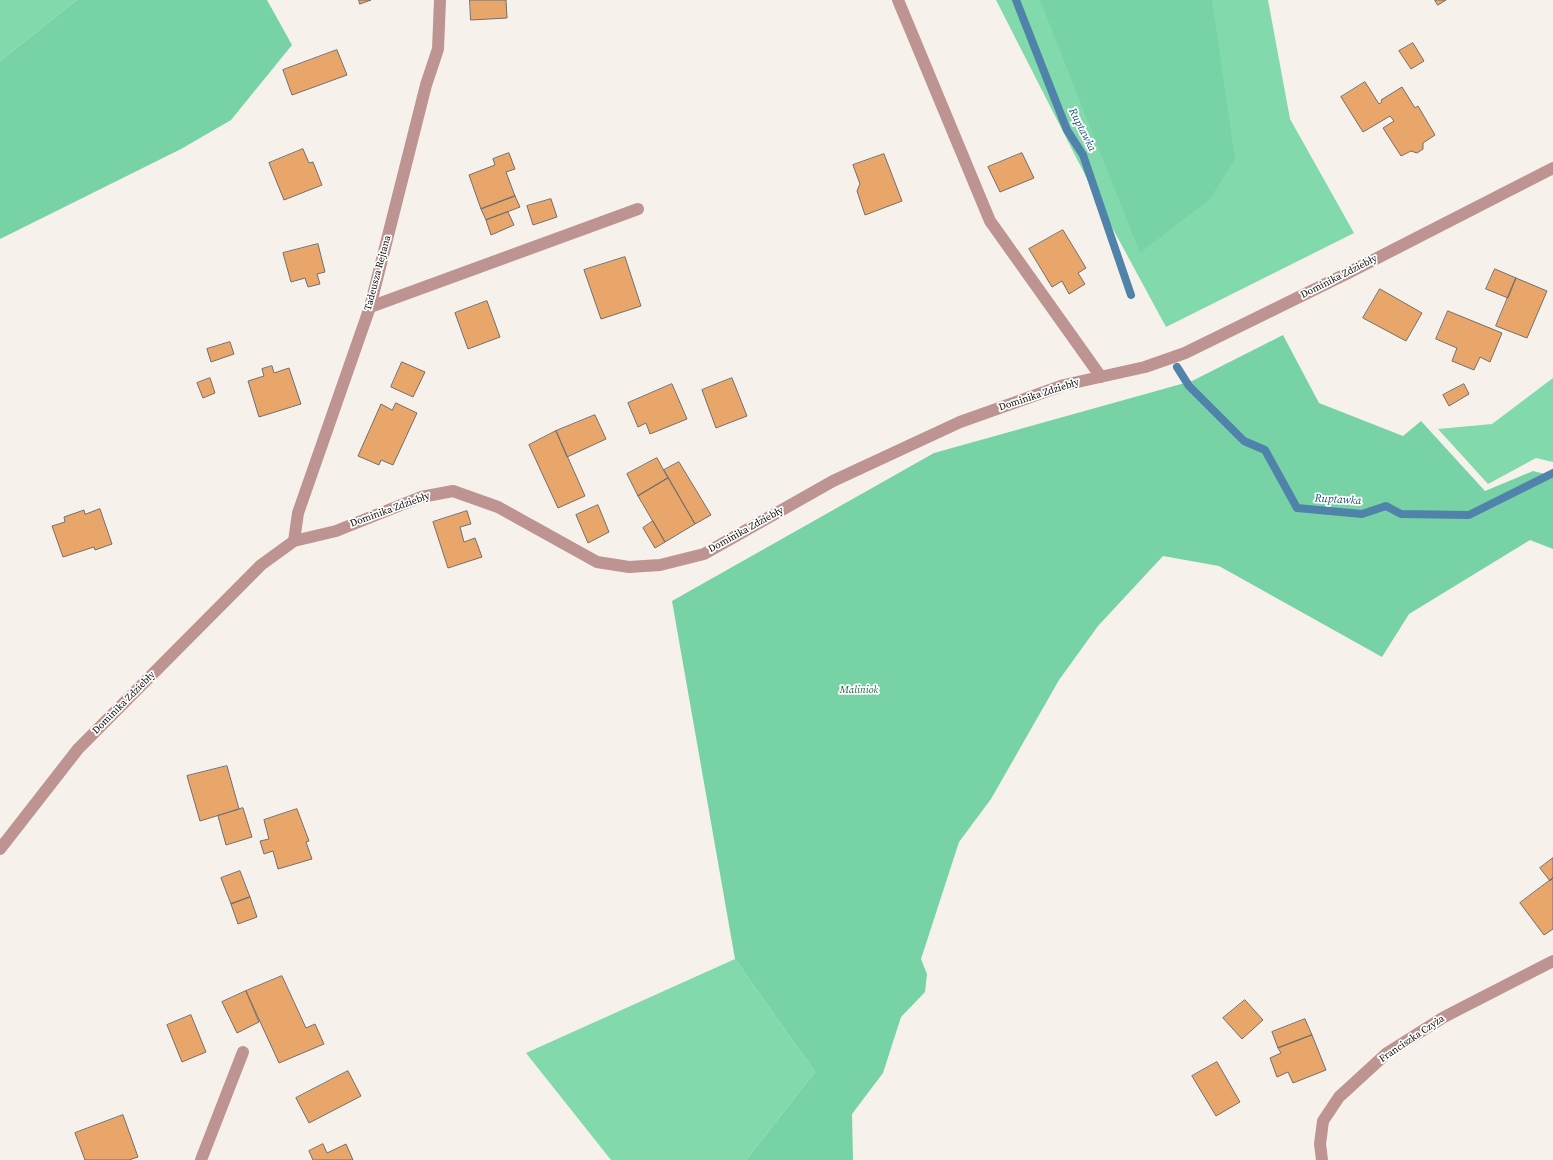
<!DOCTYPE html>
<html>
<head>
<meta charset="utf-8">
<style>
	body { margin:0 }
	canvas { display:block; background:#f7f1ec }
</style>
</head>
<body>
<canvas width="1553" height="1160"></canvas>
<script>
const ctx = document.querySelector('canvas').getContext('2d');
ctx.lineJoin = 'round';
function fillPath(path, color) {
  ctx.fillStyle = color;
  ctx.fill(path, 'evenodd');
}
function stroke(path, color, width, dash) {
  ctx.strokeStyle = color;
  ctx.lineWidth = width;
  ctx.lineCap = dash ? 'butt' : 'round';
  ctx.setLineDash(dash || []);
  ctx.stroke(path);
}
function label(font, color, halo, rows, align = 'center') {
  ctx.font = font + ' "Source Serif 4",serif';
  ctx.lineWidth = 3.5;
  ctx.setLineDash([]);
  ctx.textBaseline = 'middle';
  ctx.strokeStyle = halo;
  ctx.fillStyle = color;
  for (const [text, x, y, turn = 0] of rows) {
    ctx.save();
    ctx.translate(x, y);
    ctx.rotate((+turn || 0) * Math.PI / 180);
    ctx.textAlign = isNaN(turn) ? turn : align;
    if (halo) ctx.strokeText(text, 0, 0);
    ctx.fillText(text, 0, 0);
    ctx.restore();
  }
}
fillPath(new Path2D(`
	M 0,0 L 77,0 L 0,61 Z
	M 996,0 L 1268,0 L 1290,119 L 1354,233 L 1166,327 L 1107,218 Z
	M 1553,378 L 1553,462 L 1536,458 L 1488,484 L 1438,429 L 1492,424 Z
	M 735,959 L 815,1072 L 746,1160 L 611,1160 L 526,1053 Z`), '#81d9ac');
fillPath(new Path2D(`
	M 77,0 L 267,0 L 292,45 L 231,120 L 181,149 L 0,239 L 0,61 Z
	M 1040,0 L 1212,0 L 1235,159 L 1210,199 L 1140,253 Z
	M 1283,335 L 1319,403 L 1403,436 L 1421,421 L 1485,491 L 1533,471 L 1553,476 L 1553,549 L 1530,540 L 1409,614 L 1382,657 L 1219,566 L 1163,556 L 1098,626 L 1059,680 L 991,799 L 959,842 L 921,959 L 927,974 L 925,992 L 901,1017 L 883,1073 L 852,1114 L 853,1160 L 746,1160 L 815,1072 L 735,959 L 672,601 L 934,453 L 1192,381 Z`), '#77d3a5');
stroke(new Path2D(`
	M 1016,0 L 1067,130 L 1083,155 L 1131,295
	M 1177,367 L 1189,386 L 1244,441 L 1265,450 L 1297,508 L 1362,514 L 1386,506 L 1401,514 L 1469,515 L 1553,473`), '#5083aa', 8);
const building = new Path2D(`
	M 359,0 L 371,0 L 360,4 Z
	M 470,0 L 506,0 L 507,18 L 471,20 Z
	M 1435,0 L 1446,0 L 1438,5 Z
	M 1413,43 L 1424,61 L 1411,69 L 1399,51 Z
	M 337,50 L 347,75 L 292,95 L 283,70 Z
	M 1365,82 L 1379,104 L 1382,102 L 1381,100 L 1402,87 L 1415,108 L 1418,106 L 1435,135 L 1423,143 L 1423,149 L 1417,153 L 1411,151 L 1401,156 L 1383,128 L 1394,121 L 1390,116 L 1363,132 L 1341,97 Z
	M 303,149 L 309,163 L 313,162 L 322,185 L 284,200 L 269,163 Z
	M 509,153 L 515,169 L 506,172 L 515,196 L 481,209 L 469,175 L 495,165 L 493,159 Z
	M 1022,153 L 1034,178 L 1000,192 L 988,167 Z
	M 884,154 L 902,201 L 865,215 L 857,191 L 860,184 L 853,165 Z
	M 515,196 L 520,207 L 486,220 L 481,209 Z
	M 551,199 L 557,217 L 533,225 L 527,206 Z
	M 508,212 L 514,225 L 491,235 L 486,220 Z
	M 1063,230 L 1086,268 L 1078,273 L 1085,284 L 1069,294 L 1062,281 L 1052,287 L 1029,249 Z
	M 318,244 L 325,272 L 317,274 L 320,284 L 308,287 L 305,278 L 291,282 L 283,253 Z
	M 625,257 L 641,306 L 601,319 L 584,270 Z
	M 1495,269 L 1516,278 L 1508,298 L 1486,289 Z
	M 1516,278 L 1547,291 L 1527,338 L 1496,326 Z
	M 1380,289 L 1422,313 L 1406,341 L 1363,318 Z
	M 487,301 L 500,337 L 468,349 L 455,313 Z
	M 1448,311 L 1502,333 L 1490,362 L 1480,357 L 1474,370 L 1452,361 L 1457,348 L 1436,339 Z
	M 230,342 L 234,354 L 211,362 L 207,349 Z
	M 402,362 L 425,372 L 413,397 L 391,387 Z
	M 272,366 L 274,373 L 289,368 L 301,404 L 259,417 L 248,381 L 264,376 L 262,369 Z
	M 210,378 L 215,393 L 203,398 L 197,383 Z
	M 732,378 L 747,416 L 716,428 L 702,390 Z
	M 672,384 L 687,419 L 650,434 L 646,423 L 638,427 L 628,403 Z
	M 1464,384 L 1469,394 L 1449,406 L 1443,395 Z
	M 396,403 L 417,413 L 393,465 L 381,460 L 379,465 L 358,456 L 381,404 L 392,410 Z
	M 595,415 L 606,439 L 567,457 L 556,431 Z
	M 556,431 L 585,496 L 558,508 L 529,445 Z
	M 657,458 L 668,478 L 638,496 L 627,474 Z
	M 679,462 L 711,515 L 695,524 L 664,470 Z
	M 668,478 L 695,524 L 665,542 L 638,496 Z
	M 598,505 L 609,532 L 588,543 L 576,515 Z
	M 100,509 L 112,544 L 95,550 L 94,547 L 63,557 L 52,526 L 65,522 L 64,517 L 84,510 L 85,514 Z
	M 467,511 L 471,524 L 460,527 L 464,542 L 475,538 L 482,557 L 448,568 L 433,522 Z
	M 653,521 L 665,542 L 655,548 L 643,528 Z
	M 227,766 L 239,809 L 200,821 L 187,776 Z
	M 243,808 L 252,837 L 226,845 L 218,816 Z
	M 297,809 L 309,841 L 306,842 L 312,859 L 278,869 L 273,851 L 264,854 L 260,841 L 269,839 L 264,820 Z
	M 1553,858 L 1553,878 L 1550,881 L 1540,868 Z
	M 240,871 L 250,897 L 231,904 L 221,878 Z
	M 1553,878 L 1553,929 L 1544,935 L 1520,903 Z
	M 250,897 L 257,917 L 238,924 L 231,904 Z
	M 282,976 L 306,1028 L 315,1024 L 324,1044 L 279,1063 L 246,991 Z
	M 246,991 L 259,1022 L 237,1033 L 222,1002 Z
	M 1245,1000 L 1263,1020 L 1242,1039 L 1223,1018 Z
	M 191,1015 L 206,1052 L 182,1062 L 167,1025 Z
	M 1305,1019 L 1312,1035 L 1278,1048 L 1272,1032 Z
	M 1312,1035 L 1326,1070 L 1293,1083 L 1288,1072 L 1277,1077 L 1270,1058 L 1281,1053 L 1278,1048 Z
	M 1217,1062 L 1240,1102 L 1216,1116 L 1192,1076 Z
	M 348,1071 L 361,1096 L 309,1123 L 296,1098 Z
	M 123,1115 L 138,1157 L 129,1160 L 85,1160 L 75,1133 Z
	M 323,1144 L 327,1153 L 346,1144 L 353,1160 L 313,1160 L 309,1151 Z`);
fillPath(building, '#e9a66a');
stroke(building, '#736e6a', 1);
stroke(new Path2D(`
	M 898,0 L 990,221 L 1101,377
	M 370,307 L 638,209
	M 294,541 L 298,513 L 370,307 L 426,85 L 438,49 L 440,0
	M 0,849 L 78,749 L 261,565 L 294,541 L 336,531 L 421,497 L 453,491 L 498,507 L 597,562 L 629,567 L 660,565 L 704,554 L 833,481 L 960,422 L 1064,385 L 1145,367 L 1185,353 L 1348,273 L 1553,168
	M 201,1160 L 243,1052
	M 1322,1160 L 1320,1144 L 1323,1121 L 1339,1097 L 1387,1053 L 1444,1017 L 1553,961`), '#bd9491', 12);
label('10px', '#0f0d0b', '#fff', [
	["Tadeusza Rejtana",378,273,-75],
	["Dominika Zdziebły",1339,277,-27],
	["Dominika Zdziebły",1039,395,-18],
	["Dominika Zdziebły",390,510,-20],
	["Dominika Zdziebły",746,530,-29],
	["Dominika Zdziebły",124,703,-45],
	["Franciszka Czyża",1412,1039,-34]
]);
label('italic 10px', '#1f6245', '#fff', [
	["Maliniok",859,690]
]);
label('italic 11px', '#195075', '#fff', [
	["Ruptawka",1082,130,63],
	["Ruptawka",1338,500,3]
]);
</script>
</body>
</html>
